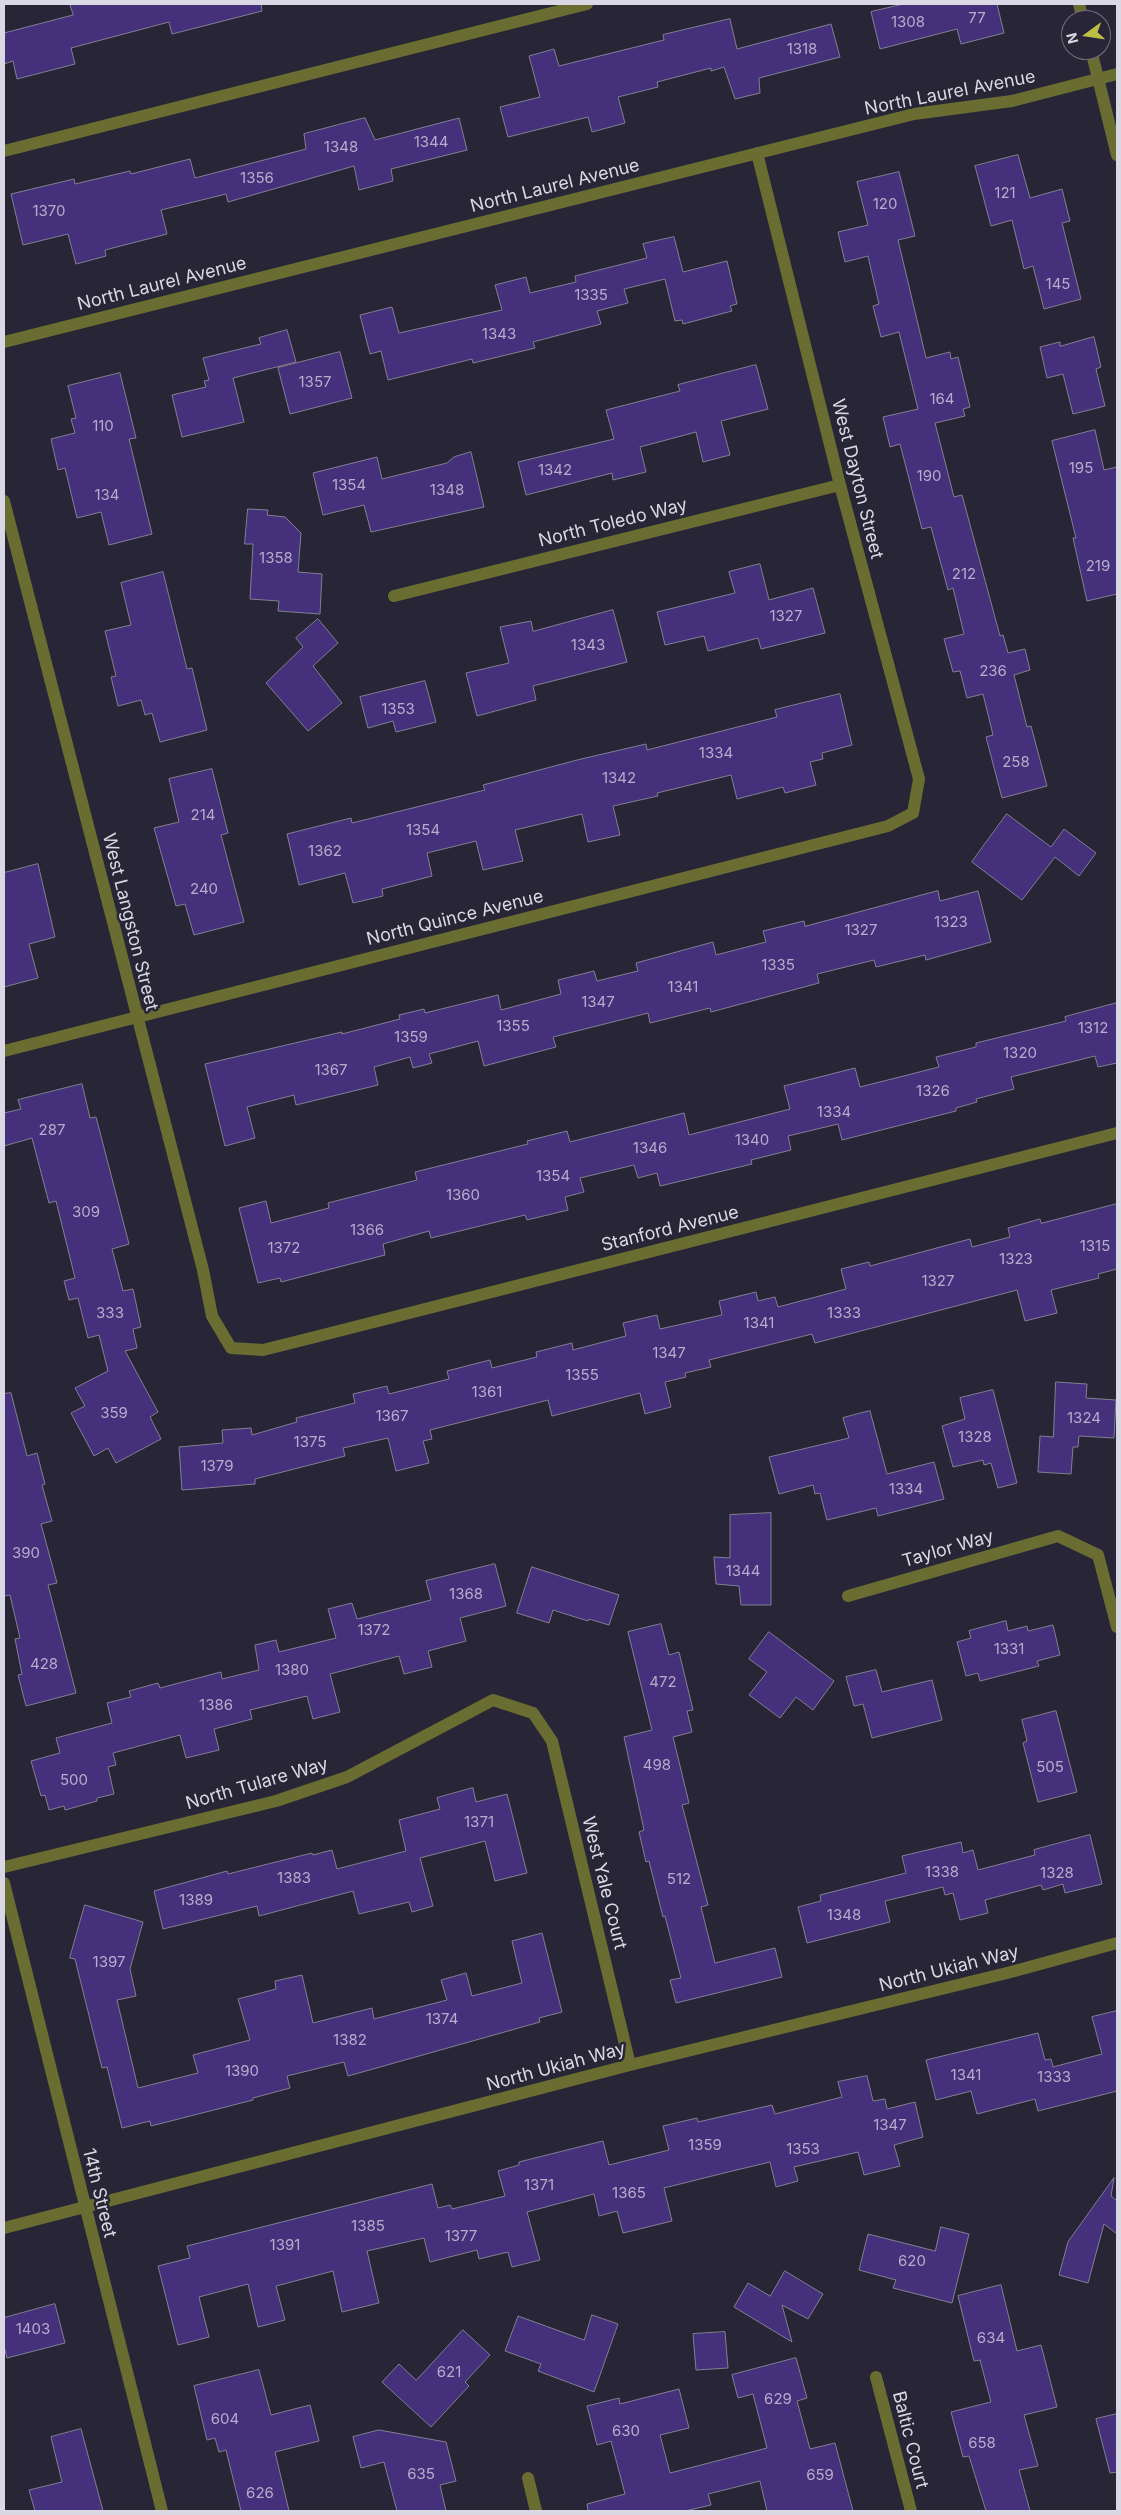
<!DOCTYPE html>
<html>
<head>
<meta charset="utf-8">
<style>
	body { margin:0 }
	#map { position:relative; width:1121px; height:2515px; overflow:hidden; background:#282636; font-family:Inter,sans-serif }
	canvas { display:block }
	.frame { position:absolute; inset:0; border:5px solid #dad8e4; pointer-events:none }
	.north { position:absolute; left:1061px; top:10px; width:50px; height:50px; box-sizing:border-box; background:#282636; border:1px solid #6f6d7c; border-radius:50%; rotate:256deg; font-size:14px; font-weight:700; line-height:20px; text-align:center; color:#dad8e4 }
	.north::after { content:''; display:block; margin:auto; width:18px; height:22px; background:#bbc044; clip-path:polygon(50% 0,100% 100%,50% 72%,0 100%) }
</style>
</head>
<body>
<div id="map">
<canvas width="1121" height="2515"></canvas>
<div class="frame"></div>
<div class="north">N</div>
</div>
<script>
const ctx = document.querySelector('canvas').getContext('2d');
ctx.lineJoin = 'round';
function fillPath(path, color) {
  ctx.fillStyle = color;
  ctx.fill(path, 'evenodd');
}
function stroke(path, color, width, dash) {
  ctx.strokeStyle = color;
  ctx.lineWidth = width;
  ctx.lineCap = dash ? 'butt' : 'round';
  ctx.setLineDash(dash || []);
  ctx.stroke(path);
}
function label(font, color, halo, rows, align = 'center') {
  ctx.font = font + ' Inter,sans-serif';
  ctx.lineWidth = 5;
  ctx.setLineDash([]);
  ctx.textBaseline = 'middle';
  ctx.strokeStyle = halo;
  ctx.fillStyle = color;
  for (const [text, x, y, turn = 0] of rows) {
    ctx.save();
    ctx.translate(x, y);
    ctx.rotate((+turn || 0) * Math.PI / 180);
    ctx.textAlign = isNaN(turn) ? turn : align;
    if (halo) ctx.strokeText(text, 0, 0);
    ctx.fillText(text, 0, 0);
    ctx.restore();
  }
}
const building = new Path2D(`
	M 70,4 L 261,4 L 262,11 L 172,34 L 169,22 L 71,48 L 75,64 L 17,79 L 13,61 L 4,64 L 4,33 L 73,15 Z
	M 904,4 L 997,4 L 1004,33 L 961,44 L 957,29 L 880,49 L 871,12 Z
	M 730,19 L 737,49 L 831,24 L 840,57 L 759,78 L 760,93 L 735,99 L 724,67 L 711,71 L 711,68 L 657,82 L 658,87 L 618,97 L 625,123 L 592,132 L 588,117 L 508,137 L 500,107 L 540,97 L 529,56 L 554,49 L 559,66 L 664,40 L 663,35 Z
	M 365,118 L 375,140 L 459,118 L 467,150 L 391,169 L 393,181 L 359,190 L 354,166 L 228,202 L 226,194 L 161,210 L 167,234 L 105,250 L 106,256 L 76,264 L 68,234 L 23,245 L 11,194 L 74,179 L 75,184 L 130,171 L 131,174 L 190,159 L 195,178 L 306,149 L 304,134 Z
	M 1018,155 L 1030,198 L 1062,189 L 1070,221 L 1062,223 L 1081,299 L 1044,309 L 1033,266 L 1024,269 L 1012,220 L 991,226 L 975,166 Z
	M 899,172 L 915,236 L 898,240 L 926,358 L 950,352 L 951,359 L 958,357 L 970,407 L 963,409 L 965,416 L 935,423 L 954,497 L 962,495 L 1000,636 L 1003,635 L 1008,653 L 1025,649 L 1030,670 L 1014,675 L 1027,727 L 1031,726 L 1047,786 L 1002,798 L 986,737 L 993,735 L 983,694 L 967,698 L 960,671 L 953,672 L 944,639 L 964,634 L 953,588 L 948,590 L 931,527 L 922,529 L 900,444 L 890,447 L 883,417 L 918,409 L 899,332 L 881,337 L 873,306 L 879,304 L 868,256 L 845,262 L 838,232 L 868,225 L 857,182 Z
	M 674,237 L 683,272 L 727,261 L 737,304 L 730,306 L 732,311 L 683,324 L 682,320 L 675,321 L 665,279 L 624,289 L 628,303 L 597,311 L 601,324 L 533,342 L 535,348 L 473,363 L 472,359 L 388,380 L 381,351 L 370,354 L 360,315 L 392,307 L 399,333 L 502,310 L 495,285 L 526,277 L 530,293 L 576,282 L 575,276 L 647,258 L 643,244 Z
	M 287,330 L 296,362 L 233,378 L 244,422 L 182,437 L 172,395 L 206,387 L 204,381 L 209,380 L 203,358 L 261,344 L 259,338 Z
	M 1094,337 L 1101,367 L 1096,369 L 1105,406 L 1073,414 L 1063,374 L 1047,378 L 1040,347 L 1060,342 L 1060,346 Z
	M 340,352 L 352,398 L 290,414 L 278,368 Z
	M 756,365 L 768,409 L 721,421 L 730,455 L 703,462 L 696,432 L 640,447 L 646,472 L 613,480 L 612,473 L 526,495 L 518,462 L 614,439 L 606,410 L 680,391 L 678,385 Z
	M 120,373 L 136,438 L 129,439 L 152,534 L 109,545 L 101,512 L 77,518 L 65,468 L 58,470 L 51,439 L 75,433 L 71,419 L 76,418 L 68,386 Z
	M 1095,430 L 1104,470 L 1117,467 L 1117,594 L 1087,601 L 1073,538 L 1076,538 L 1052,441 Z
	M 471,452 L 484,507 L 371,532 L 364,505 L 323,515 L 313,473 L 377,457 L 382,479 L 447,463 L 454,457 Z
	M 248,509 L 268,510 L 267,515 L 285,517 L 301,533 L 298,572 L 322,574 L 320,614 L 278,611 L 279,601 L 250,599 L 253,544 L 245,544 Z
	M 760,564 L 769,600 L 813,588 L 825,633 L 761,649 L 758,638 L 708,651 L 704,636 L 665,645 L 657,612 L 735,593 L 729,572 Z
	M 163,572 L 187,669 L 192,668 L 207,730 L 160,742 L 152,713 L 145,715 L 141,700 L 118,706 L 111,677 L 116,676 L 105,631 L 131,625 L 121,583 Z
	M 613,610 L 627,662 L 533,686 L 536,700 L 477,716 L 466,673 L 509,663 L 500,627 L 531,621 L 533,631 Z
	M 318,619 L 338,643 L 313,666 L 342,703 L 308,731 L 266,683 L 303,647 L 296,638 Z
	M 425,681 L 436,722 L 396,732 L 393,721 L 368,728 L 360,697 Z
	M 840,694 L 852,745 L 822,753 L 823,759 L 810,762 L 816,785 L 785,793 L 783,787 L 737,799 L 731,775 L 657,793 L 658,796 L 613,806 L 620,835 L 588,842 L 582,814 L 515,830 L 523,861 L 483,870 L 476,841 L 427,853 L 432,876 L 382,889 L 383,896 L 353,903 L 345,873 L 299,885 L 287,834 L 351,818 L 352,823 L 485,790 L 483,785 L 581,759 L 646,744 L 647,750 L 777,717 L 775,710 Z
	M 212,769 L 228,833 L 221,835 L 244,922 L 194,935 L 185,904 L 176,906 L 154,828 L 179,822 L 169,779 Z
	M 1007,814 L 1051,847 L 1064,829 L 1096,853 L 1079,876 L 1055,857 L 1022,900 L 972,862 Z
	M 38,864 L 55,937 L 29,944 L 38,978 L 4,987 L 4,873 Z
	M 938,891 L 940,901 L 978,891 L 991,942 L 926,960 L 925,955 L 876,967 L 874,960 L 817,974 L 819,983 L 711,1012 L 710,1008 L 650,1023 L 648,1013 L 553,1037 L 556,1047 L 484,1066 L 478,1041 L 429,1054 L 432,1063 L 413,1068 L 410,1057 L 374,1067 L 378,1085 L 296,1105 L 294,1095 L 247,1107 L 255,1138 L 225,1146 L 205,1064 L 342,1032 L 342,1034 L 400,1019 L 399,1015 L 424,1009 L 425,1013 L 498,995 L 501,1010 L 561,994 L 558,980 L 594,971 L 597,981 L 638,971 L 636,963 L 713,942 L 716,955 L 766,942 L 763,931 L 804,921 L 805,926 Z
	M 1117,1003 L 1117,1063 L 1098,1067 L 1095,1056 L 1011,1077 L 1014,1089 L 976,1099 L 977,1102 L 956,1108 L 956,1111 L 842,1140 L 838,1124 L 788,1136 L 791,1150 L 751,1160 L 752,1164 L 660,1186 L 657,1173 L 638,1178 L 634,1165 L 580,1178 L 584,1192 L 565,1197 L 568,1210 L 527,1220 L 525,1215 L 431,1238 L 429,1231 L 383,1244 L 385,1255 L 281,1282 L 280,1278 L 258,1283 L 239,1208 L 266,1201 L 271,1223 L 329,1208 L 328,1203 L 417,1180 L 415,1172 L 528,1144 L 527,1141 L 567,1131 L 570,1142 L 684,1113 L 689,1135 L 790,1109 L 784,1086 L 855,1068 L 860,1087 L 939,1067 L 936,1057 L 976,1047 L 976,1043 L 1066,1021 L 1065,1017 Z
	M 82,1084 L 90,1118 L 96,1117 L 129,1244 L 112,1249 L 123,1291 L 133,1289 L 141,1327 L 133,1329 L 137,1348 L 125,1351 L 158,1412 L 150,1417 L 161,1439 L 116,1463 L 108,1448 L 94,1456 L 71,1413 L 85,1406 L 75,1388 L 108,1371 L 99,1335 L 88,1338 L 78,1298 L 69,1300 L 64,1281 L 75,1278 L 56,1201 L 49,1203 L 32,1138 L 4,1146 L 4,1113 L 21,1109 L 18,1100 Z
	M 1117,1204 L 1117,1269 L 1098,1274 L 1099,1278 L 1051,1290 L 1057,1313 L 1025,1321 L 1017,1290 L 815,1343 L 812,1334 L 709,1360 L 711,1367 L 685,1373 L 686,1377 L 665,1382 L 671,1407 L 645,1414 L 640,1393 L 552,1416 L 548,1400 L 430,1430 L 432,1439 L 423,1441 L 429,1463 L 396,1471 L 388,1438 L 343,1448 L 345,1456 L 255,1479 L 255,1484 L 182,1490 L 179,1447 L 223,1443 L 222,1430 L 251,1428 L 252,1435 L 297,1422 L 296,1418 L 355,1403 L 353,1394 L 387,1386 L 389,1394 L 449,1379 L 447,1371 L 490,1360 L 492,1368 L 537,1357 L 536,1352 L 572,1343 L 573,1350 L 626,1336 L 623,1323 L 657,1315 L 660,1329 L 722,1315 L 719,1301 L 756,1292 L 758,1301 L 775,1297 L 778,1307 L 846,1289 L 841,1269 L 869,1262 L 870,1266 L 970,1239 L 972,1247 L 1010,1237 L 1008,1228 L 1040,1219 L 1041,1223 Z
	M 1056,1382 L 1087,1384 L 1086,1398 L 1116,1400 L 1114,1438 L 1079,1436 L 1078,1447 L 1073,1447 L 1071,1474 L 1038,1472 L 1040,1436 L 1053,1437 Z
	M 993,1390 L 1017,1483 L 998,1488 L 991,1463 L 984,1465 L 983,1460 L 953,1467 L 942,1426 L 965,1419 L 960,1398 Z
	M 11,1393 L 27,1456 L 37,1453 L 45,1484 L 42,1485 L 52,1521 L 41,1524 L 57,1583 L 48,1585 L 76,1693 L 26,1706 L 18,1675 L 22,1674 L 15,1639 L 20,1638 L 10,1595 L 4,1596 L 4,1394 Z
	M 870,1411 L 887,1474 L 934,1462 L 944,1499 L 878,1516 L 876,1508 L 827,1520 L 820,1493 L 815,1494 L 813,1485 L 779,1494 L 769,1457 L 849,1438 L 843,1418 Z
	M 771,1513 L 771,1605 L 741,1605 L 739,1586 L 716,1584 L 714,1557 L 730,1558 L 730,1515 Z
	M 495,1564 L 506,1606 L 460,1618 L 466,1641 L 428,1651 L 432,1667 L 404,1674 L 399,1656 L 330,1674 L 340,1712 L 313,1719 L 307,1696 L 250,1710 L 252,1719 L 214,1729 L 219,1750 L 186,1758 L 180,1735 L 113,1753 L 116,1765 L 108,1767 L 114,1794 L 97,1798 L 97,1801 L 65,1810 L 64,1806 L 49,1810 L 45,1795 L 41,1796 L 31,1761 L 60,1753 L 56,1738 L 112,1723 L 107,1703 L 131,1697 L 129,1691 L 158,1683 L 160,1688 L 221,1672 L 222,1679 L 259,1670 L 255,1645 L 276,1640 L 279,1652 L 336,1638 L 328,1609 L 352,1603 L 357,1619 L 431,1600 L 426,1581 Z
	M 532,1567 L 619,1595 L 609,1625 L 589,1619 L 588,1621 L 553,1610 L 549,1623 L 517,1613 Z
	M 1006,1621 L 1008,1631 L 1027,1626 L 1028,1631 L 1053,1625 L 1060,1655 L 1037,1661 L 1039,1666 L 980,1681 L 978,1673 L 966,1676 L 957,1642 L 971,1638 L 969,1631 Z
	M 661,1624 L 669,1655 L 679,1652 L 693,1710 L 687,1711 L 692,1732 L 673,1737 L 689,1803 L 682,1805 L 708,1905 L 701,1907 L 715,1963 L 775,1948 L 782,1977 L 676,2003 L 670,1980 L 681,1978 L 665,1916 L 663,1917 L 649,1861 L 646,1862 L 639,1832 L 644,1830 L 624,1737 L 652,1730 L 628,1632 Z
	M 769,1632 L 834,1681 L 813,1710 L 796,1697 L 780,1718 L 749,1695 L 767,1672 L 749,1659 Z
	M 876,1670 L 882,1692 L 932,1680 L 942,1720 L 872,1738 L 863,1704 L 854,1706 L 846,1677 Z
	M 1056,1711 L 1077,1792 L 1038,1802 L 1023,1743 L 1027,1741 L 1022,1720 Z
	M 473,1788 L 476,1802 L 507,1794 L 527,1873 L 495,1881 L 485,1841 L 420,1858 L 433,1906 L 412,1912 L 409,1902 L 359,1914 L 353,1891 L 259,1916 L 257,1906 L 163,1929 L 154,1891 L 227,1871 L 228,1874 L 312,1853 L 313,1855 L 332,1850 L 337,1869 L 406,1851 L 399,1820 L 440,1809 L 437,1798 Z
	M 1090,1835 L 1102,1884 L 1065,1893 L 1063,1884 L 1043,1890 L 1041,1885 L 985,1900 L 988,1913 L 960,1920 L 953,1893 L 945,1895 L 943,1887 L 885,1901 L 890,1922 L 807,1943 L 798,1907 L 821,1901 L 820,1895 L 906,1873 L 902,1856 L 961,1842 L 963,1853 L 973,1850 L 978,1870 L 1035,1855 L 1034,1850 Z
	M 85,1905 L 143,1922 L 130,1969 L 136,1996 L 117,2000 L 138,2088 L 198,2073 L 193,2055 L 250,2040 L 238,1999 L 276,1989 L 275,1981 L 302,1975 L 313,2023 L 372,2008 L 374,2019 L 447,2000 L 441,1980 L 466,1973 L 472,1996 L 522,1983 L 512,1941 L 542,1933 L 562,2012 L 539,2018 L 540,2022 L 348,2076 L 344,2062 L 287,2076 L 290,2088 L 253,2098 L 253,2100 L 151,2126 L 150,2121 L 122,2128 L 107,2067 L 102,2068 L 75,1959 L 70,1958 Z
	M 1117,2011 L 1117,2091 L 1038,2111 L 1035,2099 L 977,2114 L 971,2091 L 936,2100 L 926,2060 L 1038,2033 L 1045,2060 L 1051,2059 L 1053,2067 L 1102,2054 L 1092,2017 Z
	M 867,2076 L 873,2101 L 885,2099 L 887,2109 L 915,2102 L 923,2137 L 894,2145 L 900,2166 L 864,2175 L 858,2152 L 794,2167 L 798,2181 L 776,2187 L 770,2162 L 724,2173 L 664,2188 L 672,2221 L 623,2233 L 617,2211 L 599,2216 L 594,2194 L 527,2212 L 540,2260 L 512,2267 L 508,2252 L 479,2259 L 477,2250 L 430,2262 L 424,2238 L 367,2251 L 379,2303 L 342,2312 L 333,2271 L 276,2286 L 285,2320 L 258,2327 L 248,2284 L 199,2297 L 209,2337 L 178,2345 L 158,2266 L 190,2258 L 187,2246 L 432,2184 L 438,2208 L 450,2205 L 452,2209 L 505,2196 L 498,2171 L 519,2165 L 519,2162 L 603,2141 L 609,2165 L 669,2150 L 663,2126 L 697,2118 L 698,2122 L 772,2105 L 775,2114 L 842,2097 L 838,2082 Z
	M 1114,2178 L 1111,2196 L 1117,2201 L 1117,2234 L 1104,2224 L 1088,2283 L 1059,2275 L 1068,2242 Z
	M 941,2227 L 969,2234 L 952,2303 L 893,2288 L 896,2280 L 859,2270 L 868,2234 L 935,2251 Z
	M 785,2271 L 823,2294 L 808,2319 L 782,2305 L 792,2342 L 734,2307 L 748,2283 L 770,2296 Z
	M 1001,2285 L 1017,2351 L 1041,2345 L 1057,2407 L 1024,2415 L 1038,2466 L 1019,2470 L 1030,2511 L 986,2511 L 969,2456 L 963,2457 L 951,2412 L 991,2402 L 980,2360 L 974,2361 L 958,2296 Z
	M 55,2304 L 65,2343 L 7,2358 L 4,2346 L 4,2318 Z
	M 592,2315 L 618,2324 L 594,2392 L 538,2371 L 541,2364 L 505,2351 L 518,2316 L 584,2340 Z
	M 463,2330 L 490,2355 L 465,2382 L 469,2386 L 431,2427 L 382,2382 L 399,2364 L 416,2380 Z
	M 725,2332 L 728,2368 L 696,2370 L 693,2334 Z
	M 796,2358 L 807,2398 L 797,2401 L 810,2449 L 835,2443 L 853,2511 L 767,2511 L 760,2481 L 708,2494 L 711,2505 L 685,2511 L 588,2511 L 587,2504 L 625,2494 L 611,2441 L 597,2445 L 587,2406 L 619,2398 L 620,2404 L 679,2389 L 689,2428 L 660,2435 L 670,2473 L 767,2448 L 753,2394 L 738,2398 L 732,2375 Z
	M 259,2370 L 271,2415 L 310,2405 L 319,2441 L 275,2452 L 289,2511 L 241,2511 L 226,2450 L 219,2452 L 215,2438 L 207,2440 L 194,2386 Z
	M 1117,2414 L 1117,2472 L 1110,2473 L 1096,2419 Z
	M 81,2429 L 103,2511 L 35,2511 L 29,2490 L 62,2482 L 51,2437 Z
	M 379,2430 L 446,2442 L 456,2481 L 440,2485 L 446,2511 L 397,2511 L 384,2462 L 361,2468 L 353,2437 Z`);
fillPath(building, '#44307b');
stroke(building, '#827f93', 1);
stroke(new Path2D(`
	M 1079,4 L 1083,20
	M 1091,50 L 1117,155
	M 4,151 L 587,4
	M 4,342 L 914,114 L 1012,101 L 1117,74
	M 4,501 L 203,1270 L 212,1316 L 231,1348 L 263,1350 L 311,1338 L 1117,1133
	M 394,596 L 840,485
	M 4,1051 L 888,826 L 913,813 L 919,779 L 840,485 L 757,153
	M 848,1596 L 1058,1536 L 1098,1555 L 1117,1627
	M 4,1867 L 276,1801 L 347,1777 L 493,1700 L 533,1713 L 552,1741 L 630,2065
	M 4,1883 L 162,2511
	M 4,2228 L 630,2065 L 1011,1972 L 1117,1943
	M 876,2377 L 911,2511
	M 528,2478 L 536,2511`), '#6a6d31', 12);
label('15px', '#b4aeca', null, [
	["77",977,18],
	["1308",908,22],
	["1318",802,49],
	["1344",431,142],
	["1348",341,147],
	["1356",257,178],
	["121",1005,193],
	["120",885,204],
	["1370",49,211],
	["145",1058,284],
	["1335",591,295],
	["1343",499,334],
	["1357",315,382],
	["164",942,399],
	["110",103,426],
	["195",1081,468],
	["1342",555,470],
	["190",929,476],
	["1354",349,485],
	["1348",447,490],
	["134",107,495],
	["1358",276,558],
	["219",1098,566],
	["212",964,574],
	["1327",786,616],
	["1343",588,645],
	["236",993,671],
	["1353",398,709],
	["1334",716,753],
	["258",1016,762],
	["1342",619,778],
	["214",203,815],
	["1354",423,830],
	["1362",325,851],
	["240",204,889],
	["1323",951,922],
	["1327",861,930],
	["1335",778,965],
	["1341",683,987],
	["1347",598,1002],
	["1355",513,1026],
	["1312",1093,1028],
	["1359",411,1037],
	["1320",1020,1053],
	["1367",331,1070],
	["1326",933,1091],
	["1334",834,1112],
	["287",52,1130],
	["1340",752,1140],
	["1346",650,1148],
	["1354",553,1176],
	["1360",463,1195],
	["309",86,1212],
	["1366",367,1230],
	["1315",1095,1246],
	["1372",284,1248],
	["1323",1016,1259],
	["1327",938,1281],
	["333",110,1313],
	["1333",844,1313],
	["1341",759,1323],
	["1347",669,1353],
	["1355",582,1375],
	["1361",487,1392],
	["359",114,1413],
	["1367",392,1416],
	["1324",1084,1418],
	["1328",975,1437],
	["1375",310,1442],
	["1379",217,1466],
	["1334",906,1489],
	["390",26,1553],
	["1344",743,1571],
	["1368",466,1594],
	["1372",374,1630],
	["1331",1009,1649],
	["428",44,1664],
	["1380",292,1670],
	["472",663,1682],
	["1386",216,1705],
	["498",657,1765],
	["505",1050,1767],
	["500",74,1780],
	["1371",479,1822],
	["1338",942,1872],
	["1328",1057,1873],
	["1383",294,1878],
	["512",679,1879],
	["1389",196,1900],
	["1348",844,1915],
	["1397",109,1962],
	["1374",442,2019],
	["1382",350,2040],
	["1390",242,2071],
	["1341",966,2075],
	["1333",1054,2077],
	["1347",890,2125],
	["1359",705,2145],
	["1353",803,2149],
	["1371",539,2185],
	["1365",629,2193],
	["1385",368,2226],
	["1377",461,2236],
	["1391",285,2245],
	["620",912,2261],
	["1403",33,2329],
	["634",991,2338],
	["621",449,2372],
	["629",778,2399],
	["604",225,2419],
	["630",626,2431],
	["658",982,2443],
	["635",421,2474],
	["659",820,2475],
	["626",260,2493]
]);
label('18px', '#dad8e4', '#282636', [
	["North Laurel Avenue",950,93,-11],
	["North Laurel Avenue",555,186,-14],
	["North Laurel Avenue",162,284,-14],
	["West Dayton Street",857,479,76],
	["North Toledo Way",613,523,-14],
	["North Quince Avenue",455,918,-14],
	["West Langston Street",130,922,76],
	["Stanford Avenue",670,1229,-14],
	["Taylor Way",948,1549,-16],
	["North Tulare Way",257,1784,-16],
	["West Yale Court",604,1883,76],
	["North Ukiah Way",949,1969,-14],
	["North Ukiah Way",556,2067,-15],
	["14th Street",99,2193,76],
	["Baltic Court",910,2440,76]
]);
</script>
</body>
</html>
